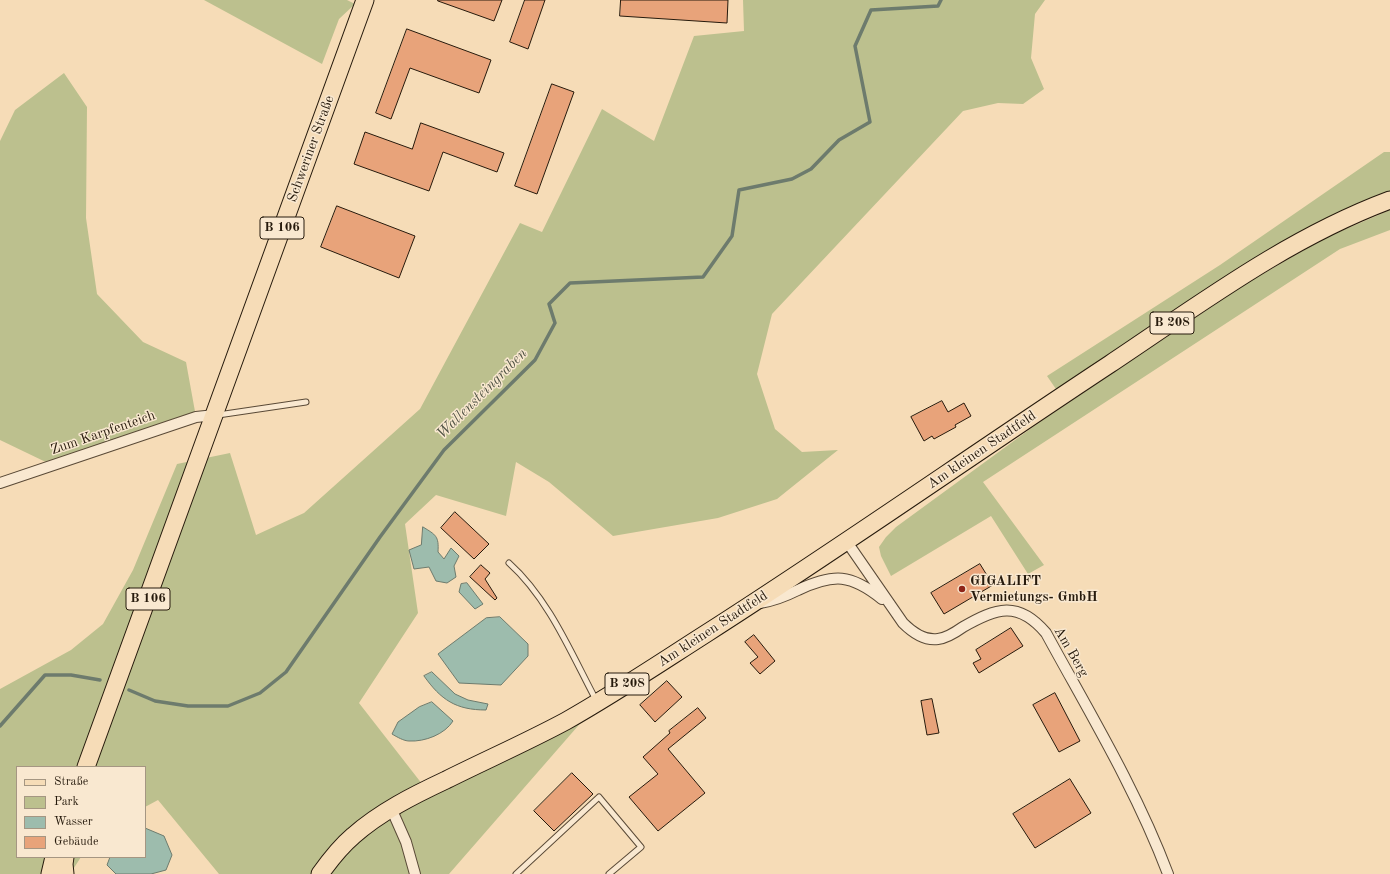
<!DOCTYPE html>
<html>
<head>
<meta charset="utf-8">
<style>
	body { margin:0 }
	#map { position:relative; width:1390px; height:874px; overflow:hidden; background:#f6dcb7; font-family:"Old Standard TT",serif }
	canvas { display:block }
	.legend { position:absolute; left:16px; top:766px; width:130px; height:92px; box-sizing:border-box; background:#f9e8d0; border:1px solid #a59682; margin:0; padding:5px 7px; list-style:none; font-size:12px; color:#261a0c }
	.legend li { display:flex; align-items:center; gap:8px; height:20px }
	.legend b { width:20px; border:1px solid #a59682 }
</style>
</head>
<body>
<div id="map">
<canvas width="1390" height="874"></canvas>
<ul class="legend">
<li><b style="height:5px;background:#f6dcb7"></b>Straße</li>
<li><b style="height:11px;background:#bcc08e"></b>Park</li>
<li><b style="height:11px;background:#9dbcad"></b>Wasser</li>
<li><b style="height:11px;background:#e8a37a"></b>Gebäude</li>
</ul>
</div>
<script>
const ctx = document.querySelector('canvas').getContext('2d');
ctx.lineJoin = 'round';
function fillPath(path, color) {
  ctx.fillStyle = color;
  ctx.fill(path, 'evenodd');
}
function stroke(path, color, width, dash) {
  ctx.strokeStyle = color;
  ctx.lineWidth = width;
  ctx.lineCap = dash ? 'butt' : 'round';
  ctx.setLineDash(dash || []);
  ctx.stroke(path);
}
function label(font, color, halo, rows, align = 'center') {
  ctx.font = font + ' "Old Standard TT",serif';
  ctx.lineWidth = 3;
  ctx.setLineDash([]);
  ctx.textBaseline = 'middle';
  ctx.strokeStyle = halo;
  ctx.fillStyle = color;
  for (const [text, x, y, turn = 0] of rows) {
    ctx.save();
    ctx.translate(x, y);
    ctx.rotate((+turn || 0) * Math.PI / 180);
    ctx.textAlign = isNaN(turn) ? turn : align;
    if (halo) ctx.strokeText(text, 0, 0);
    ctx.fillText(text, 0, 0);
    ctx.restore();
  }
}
fillPath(new Path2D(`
	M 204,0 L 347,0 L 355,4 L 339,19 L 322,64 Z
	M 743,0 L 1045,0 L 1035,14 L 1031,58 L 1044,89 L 1023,104 L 998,103 L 963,111 L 772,314 L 757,374 L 775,429 L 802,452 L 838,450 L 777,499 L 718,518 L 613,536 L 549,482 L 516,462 L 506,516 L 436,495 L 405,524 L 418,613 L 359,703 L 426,789 L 598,703 L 449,874 L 219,874 L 158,800 L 145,807 L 145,767 L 17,767 L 17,857 L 81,857 L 70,874 L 0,874 L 0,689 L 71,650 L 103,624 L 133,570 L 177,464 L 230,453 L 256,535 L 304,513 L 420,409 L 520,223 L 542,232 L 602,109 L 654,141 L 694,36 L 744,31 Z
	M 64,73 L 87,107 L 86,218 L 97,294 L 143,342 L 186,362 L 196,417 L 52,465 L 0,440 L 0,141 L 15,110 Z
	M 1384,152 L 1390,152 L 1390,196 L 1058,392 L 1047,376 L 1220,265 Z
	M 1390,210 L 1390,230 L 1340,249 L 983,482 L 1044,565 L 1028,574 L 991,516 L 891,576 L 881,556 L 879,547 L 886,537 L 896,527 L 1037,424 L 1247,283 L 1325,238 Z`), '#bcc08e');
const water = new Path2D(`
	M 423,527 C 436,535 439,536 438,552 L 444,559 L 451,548 L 459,556 L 454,566 L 456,577 L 447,583 L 436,581 L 429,567 L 414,569 L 409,550 L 421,545 Z
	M 467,583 L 483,604 L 475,609 L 459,592 L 461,584 Z
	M 500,617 L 528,644 L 528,656 L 501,685 L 459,683 L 438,654 L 486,618 Z
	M 432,672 L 455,694 L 468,700 L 488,704 L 486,710 C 456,710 441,700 424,676 Z
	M 432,702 L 453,721 C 445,734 425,742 409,741 C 404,741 397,737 392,734 L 398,722 L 419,707 Z
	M 145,828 L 164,836 L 172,855 L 166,870 L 151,874 L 116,874 L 107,865 L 110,857 L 145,857 Z`);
fillPath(water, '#9dbcad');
stroke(water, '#6d7b6d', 1);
stroke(new Path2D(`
	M 129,690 L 155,701 L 188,706 L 228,706 L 260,693 L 286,672 L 380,537 L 444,450 L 535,360 L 555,323 L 549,304 L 570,283 L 703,277 L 732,236 L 739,190 L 792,179 L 811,169 L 839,140 L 870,122 L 855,46 L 871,10 L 938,6 L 941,0
	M 0,726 L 45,675 L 71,675 L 100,680`), '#6d7b6d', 3.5);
const building = new Path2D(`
	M 438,0 L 502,0 L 494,21 L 438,1 Z
	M 525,0 L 545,0 L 528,49 L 510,42 Z
	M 621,0 L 728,0 L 727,23 L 620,16 Z
	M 407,29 L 491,60 L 479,93 L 410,68 L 391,119 L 376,113 Z
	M 552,84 L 574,92 L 537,194 L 515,186 Z
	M 421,123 L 504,153 L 497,172 L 443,152 L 429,191 L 354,164 L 365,132 L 412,149 Z
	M 337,206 L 415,236 L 399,278 L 321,247 Z
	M 942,401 L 948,412 L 964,403 L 971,416 L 955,425 L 956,427 L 934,439 L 932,436 L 924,441 L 911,417 Z
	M 455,512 L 489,544 L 474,559 L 441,528 Z
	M 980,564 L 993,585 L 944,614 L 931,593 Z
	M 481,565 L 490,573 L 485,579 L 497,598 L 495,600 L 470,577 Z
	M 1011,628 L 1023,646 L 979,673 L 973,663 L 981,659 L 976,650 Z
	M 754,635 L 775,661 L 760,674 L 750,663 L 758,657 L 745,642 Z
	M 667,681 L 682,697 L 655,722 L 640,705 Z
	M 1055,693 L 1080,741 L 1059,752 L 1033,705 Z
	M 932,699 L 939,733 L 927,735 L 921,701 Z
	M 698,708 L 706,718 L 668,749 L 705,793 L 658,831 L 629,797 L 658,774 L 643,757 L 670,733 L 669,731 Z
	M 572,773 L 593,794 L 554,831 L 534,811 Z
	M 1070,779 L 1091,813 L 1035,848 L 1013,814 Z`);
fillPath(building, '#e8a37a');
stroke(building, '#261a0c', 1);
const service = new Path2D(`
	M 218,415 L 306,402
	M 509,563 C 549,599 571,653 596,700
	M 516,874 L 599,797 L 641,847 L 609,874`);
const minor = new Path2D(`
	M 0,483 L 196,417 L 215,415
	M 847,542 L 903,623 C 912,632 924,641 938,639 C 947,638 956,632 963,627 C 996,608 1018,600 1046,633 C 1089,712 1136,789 1168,874
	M 760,603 C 774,601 786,596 798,590 C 834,573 851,574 882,599
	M 391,808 L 406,842 L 415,874`);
const primary = new Path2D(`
	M 86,767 L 365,0
	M 65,857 L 64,864 L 65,874
	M 50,874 L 54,857
	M 320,874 C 330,860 340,847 353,836 C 380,812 414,795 446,780 C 486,760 527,742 566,721 C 614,694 660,663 707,633 C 843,546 975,453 1110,364 C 1200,304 1288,238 1390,200`);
stroke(service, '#5a4a37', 7);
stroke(minor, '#5a4a37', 12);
stroke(primary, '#261a0c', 19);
stroke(service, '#f9e8d0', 5);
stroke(minor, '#f9e8d0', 10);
stroke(primary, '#f6dcb7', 17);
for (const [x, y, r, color] of [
	[962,589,4,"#8f2418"]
]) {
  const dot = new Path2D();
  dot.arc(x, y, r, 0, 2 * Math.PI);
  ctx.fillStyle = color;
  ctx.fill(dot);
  stroke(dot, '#f9e8d0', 1.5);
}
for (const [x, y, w] of [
	[282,228,44],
	[1172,323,44],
	[148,599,44],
	[627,684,44]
]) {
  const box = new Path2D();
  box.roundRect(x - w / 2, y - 11, w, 22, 3);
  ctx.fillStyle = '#f9e8d0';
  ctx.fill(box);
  stroke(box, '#261a0c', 1);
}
label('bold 13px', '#261a0c', null, [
	["B 106",282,228],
	["B 208",1172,323],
	["B 106",148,599],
	["B 208",627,684]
]);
label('14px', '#261a0c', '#f9e8d0', [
	["Schweriner Straße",311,149,-70],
	["Zum Karpfenteich",103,433,-19],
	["Am kleinen Stadtfeld",982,450,-34],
	["Am kleinen Stadtfeld",713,629,-33],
	["Am Berg",1071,652,60]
]);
label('bold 14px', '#261a0c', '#f9e8d0', [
	["GIGALIFT",970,581],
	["Vermietungs- GmbH",970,597]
], 'left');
label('italic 15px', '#505344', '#f9e8d0', [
	["Wallensteingraben",482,394,-45]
]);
</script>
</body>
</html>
